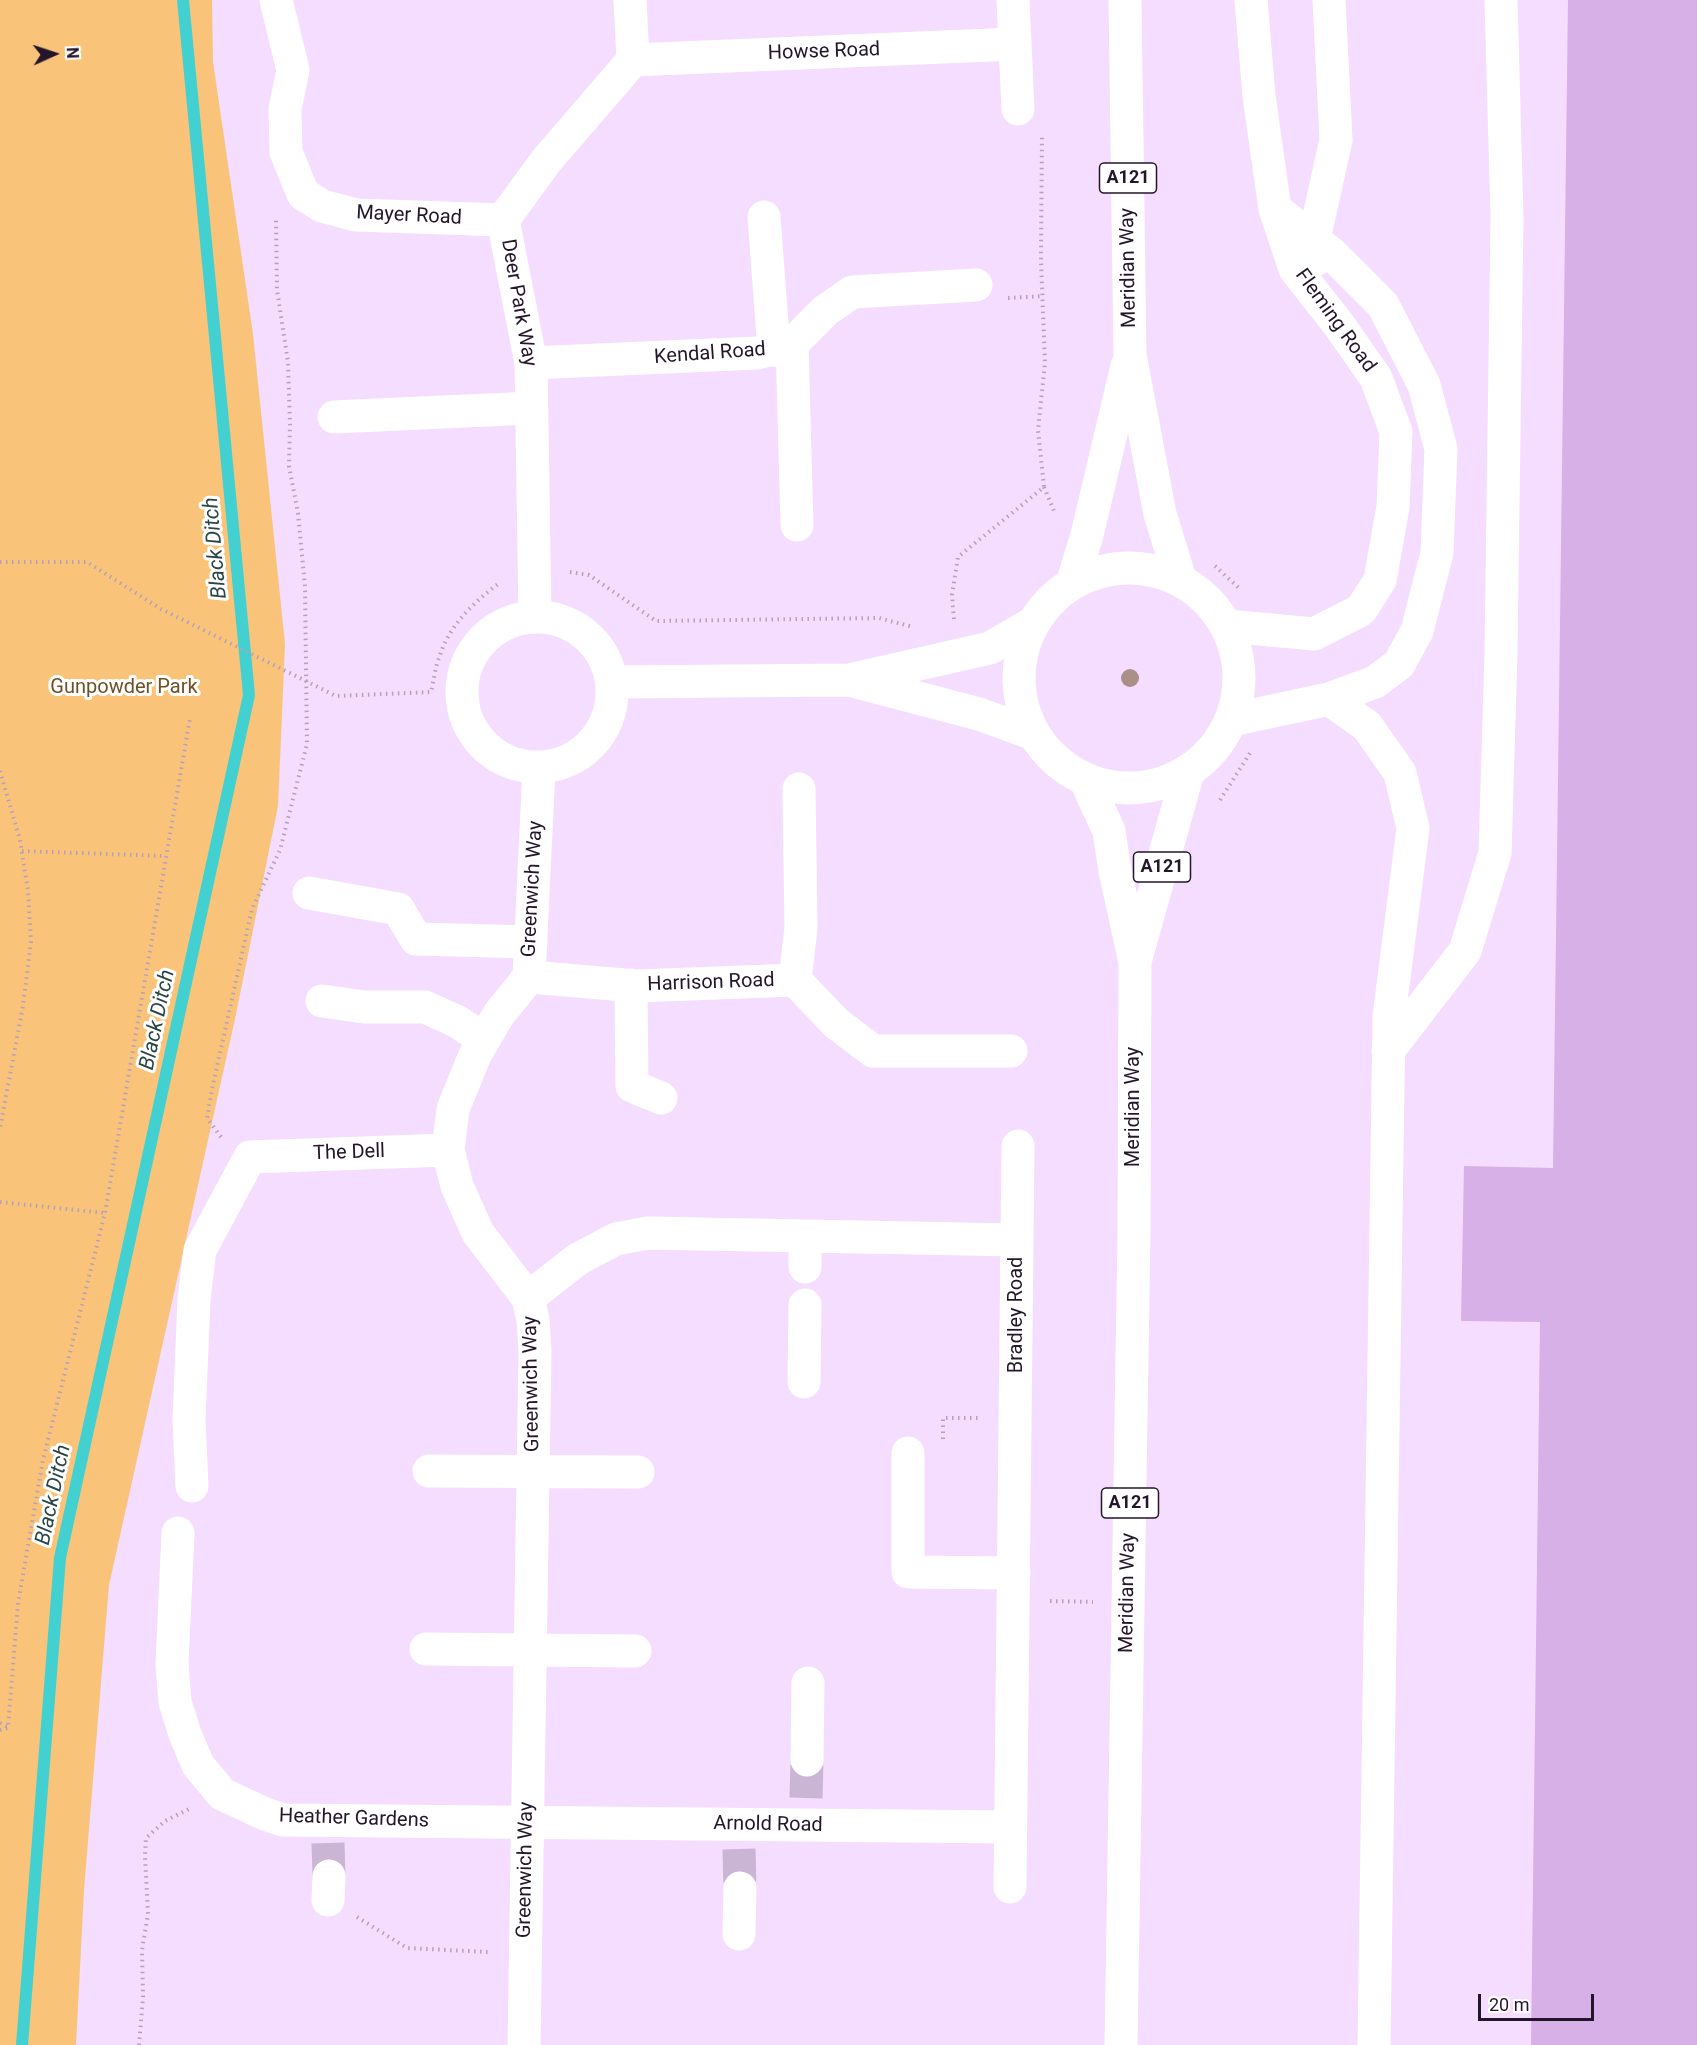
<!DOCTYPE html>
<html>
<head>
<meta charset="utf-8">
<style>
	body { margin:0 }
	#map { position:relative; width:1697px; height:2045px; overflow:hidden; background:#f4ddff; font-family:Roboto,sans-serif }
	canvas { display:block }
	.north { position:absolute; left:24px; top:24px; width:60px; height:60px; -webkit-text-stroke:4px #fff; paint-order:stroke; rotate:87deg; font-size:16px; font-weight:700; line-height:24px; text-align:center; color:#24162a }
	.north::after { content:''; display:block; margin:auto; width:21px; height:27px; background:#24162a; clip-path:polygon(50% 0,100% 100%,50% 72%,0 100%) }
	.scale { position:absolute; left:1478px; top:1994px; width:116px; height:27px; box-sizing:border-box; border:3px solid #24162a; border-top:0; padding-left:8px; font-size:18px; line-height:21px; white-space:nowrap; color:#24162a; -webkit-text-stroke:4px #fff; paint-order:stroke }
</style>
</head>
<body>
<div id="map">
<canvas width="1697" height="2045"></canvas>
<div class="north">N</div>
<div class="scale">20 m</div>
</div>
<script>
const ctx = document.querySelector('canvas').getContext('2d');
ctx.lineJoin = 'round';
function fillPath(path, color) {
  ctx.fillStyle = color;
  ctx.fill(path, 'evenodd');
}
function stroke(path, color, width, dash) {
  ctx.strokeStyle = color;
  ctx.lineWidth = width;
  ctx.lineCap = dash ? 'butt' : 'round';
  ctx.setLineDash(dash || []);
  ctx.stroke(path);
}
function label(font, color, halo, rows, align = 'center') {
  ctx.font = font + ' Roboto,sans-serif';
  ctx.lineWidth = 6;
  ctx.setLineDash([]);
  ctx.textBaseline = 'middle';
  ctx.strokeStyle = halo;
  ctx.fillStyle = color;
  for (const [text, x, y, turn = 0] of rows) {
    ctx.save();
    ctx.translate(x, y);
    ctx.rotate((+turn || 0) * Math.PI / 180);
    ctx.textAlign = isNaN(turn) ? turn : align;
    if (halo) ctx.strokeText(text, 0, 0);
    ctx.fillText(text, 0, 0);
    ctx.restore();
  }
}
fillPath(new Path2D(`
	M 0,0 L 212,0 L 213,62 L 253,334 L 285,644 L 278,806 L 235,1019 L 109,1585 L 84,1890 L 76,2045 L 0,2045 Z`), '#f9c479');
stroke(new Path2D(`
	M 22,2045 L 60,1558 L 249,695 L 183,0`), '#43d0d0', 12);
fillPath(new Path2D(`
	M 1568,0 L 1697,0 L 1697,2045 L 1531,2045 L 1540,1322 L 1461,1321 L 1464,1166 L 1553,1168 Z`), '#d6b0e7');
stroke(new Path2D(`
	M 806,1798 L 807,1760
	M 328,1843 L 329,1876
	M 739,1849 L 740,1888`), '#cab5d4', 33, [33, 16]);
stroke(new Path2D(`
	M 1008,298 L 1043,296
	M 1044,487 L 1054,511
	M 0,562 L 87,562 L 161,609 L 336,696 L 431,692 C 434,680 435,667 440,655 C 450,625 473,603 498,584
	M 1215,566 L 1240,589
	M 570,572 L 589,575 L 656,621 L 879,618 L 913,627
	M 954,619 L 952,595 L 958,557 L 1044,487 L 1038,430 L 1045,363 L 1041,260 L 1042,135
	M 0,771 L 20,840 L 28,891 L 31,942 L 23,1006 L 0,1128
	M 1220,800 L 1250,753
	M 22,851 L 165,856
	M 221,1137 L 207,1118 L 212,1089 L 252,909 L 280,850 L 307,744 L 305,587 L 298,513 L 289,466 L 290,424 L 288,362 L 277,290 L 276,218
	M 0,1202 L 105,1213
	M 943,1439 L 943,1418 L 980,1418
	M 1050,1601 L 1093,1602
	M 0,1723 L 8,1727
	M 0,1730 L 8,1728 L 18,1603 L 43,1460 L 105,1213 L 190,718
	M 357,1917 L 407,1948 L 488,1952
	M 139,2045 L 143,1997 L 142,1950 L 148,1914 L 145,1856 L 146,1838 L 165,1821 L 189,1809`), '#b5a0be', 4, [1.5, 4.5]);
stroke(new Path2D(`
	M 276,0 L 293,70 L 285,109 L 286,152 L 303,194 L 322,206 L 356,215 L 503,220
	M 1013,0 L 1018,109
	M 633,60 L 1015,44
	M 764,217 L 774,350
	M 1317,259 L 1314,239 L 1336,140 L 1329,0
	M 792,344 L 797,525
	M 531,363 L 757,353 L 792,344 L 825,311 L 852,292 L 976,285
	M 334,417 L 531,408
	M 535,616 L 531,363 L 503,220 L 546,161 L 633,60 L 630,0
	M462 692a75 75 0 1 1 150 0a75 75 0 1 1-150 0Z
	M 1227,626 L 1314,634 L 1361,610 L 1380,580 L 1393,507 L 1396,432 L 1376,378 L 1339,325 L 1295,269 L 1275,209 L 1259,96 L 1251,0
	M 853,681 L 979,714 L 1034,734
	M 612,682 L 849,680 L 990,648 L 1033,623
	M 1329,699 L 1367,726 L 1400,773 L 1413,828 L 1389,1017 L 1374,2045
	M 1231,720 L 1329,699 L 1375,682 L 1399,664 L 1417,631 L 1437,553 L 1441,449 L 1424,385 L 1383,305 L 1332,254 L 1275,209
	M 309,893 L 398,909 L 416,939 L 531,942
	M 529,977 L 637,986 L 795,980 L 836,1023 L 873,1051 L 1011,1051
	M 795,980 L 801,928 L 799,789
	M 631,985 L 632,1086 L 661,1098
	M 322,1001 L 364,1007 L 425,1007 L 456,1021 L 484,1039
	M 1388,1051 L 1465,951 L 1495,853 L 1501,652 L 1507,218 L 1501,0
	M 1017,1240 L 1018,1146
	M 805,1267 L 805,1236
	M 528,1298 L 578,1259 L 616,1239 L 648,1233 L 1017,1240 L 1010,1887
	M 804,1382 L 805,1305
	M 908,1453 L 908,1572 L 1014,1573
	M 429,1471 L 638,1472
	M 192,1486 L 189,1420 L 194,1299 L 200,1250 L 250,1157 L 448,1150
	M 178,1533 L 172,1664 L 175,1702 L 185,1734 L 198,1765 L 222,1794 L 265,1814 L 283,1820 L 1009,1827
	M 426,1649 L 635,1651
	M 807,1760 L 808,1683
	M 328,1900 L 329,1876
	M 739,1934 L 740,1888
	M 524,2045 L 535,1351 L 533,1320 L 528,1298 L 478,1233 L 457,1186 L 448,1150 L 453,1109 L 475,1055 L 499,1014 L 529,977 L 539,768`), '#fff', 33);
stroke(new Path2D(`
	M 1125,0 L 1130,355 L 1160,514 L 1180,579
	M1019 678a110 110 0 1 1 220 0a110 110 0 1 1-220 0Z
	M 1072,584 L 1087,535 L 1127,366
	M 1085,779 L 1109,831 L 1115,871 L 1135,962 L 1134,1232 L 1121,2045
	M 1136,958 L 1188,772`), '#fff', 33);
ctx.fillStyle = '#aa9088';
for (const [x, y] of [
	[1130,678]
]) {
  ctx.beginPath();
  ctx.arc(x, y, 9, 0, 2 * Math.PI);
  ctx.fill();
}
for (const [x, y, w] of [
	[1128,178,57],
	[1162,867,57],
	[1130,1503,57]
]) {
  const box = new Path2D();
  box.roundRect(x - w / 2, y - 15, w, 30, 4.5);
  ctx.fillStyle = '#fff';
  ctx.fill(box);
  stroke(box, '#24162a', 1.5);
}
label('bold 18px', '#24162a', null, [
	["A121",1128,178],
	["A121",1162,867],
	["A121",1130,1503]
]);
label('20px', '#24162a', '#fff', [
	["Howse Road",824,52,-2],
	["Mayer Road",409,216,3],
	["Meridian Way",1129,268,-91],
	["Deer Park Way",518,303,80],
	["Fleming Road",1335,321,54],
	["Kendal Road",710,354,-4],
	["Greenwich Way",533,889,-87],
	["Harrison Road",711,983,-2],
	["Meridian Way",1134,1107,-90],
	["The Dell",349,1153,-2],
	["Bradley Road",1017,1315,-90],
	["Greenwich Way",532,1384,-91],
	["Meridian Way",1128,1593,-89],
	["Heather Gardens",354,1819,2],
	["Arnold Road",768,1825,1],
	["Greenwich Way",526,1870,-89]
]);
label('20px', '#6e5126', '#fff', [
	["Gunpowder Park",124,688]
]);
label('italic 21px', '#294646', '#fff', [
	["Black Ditch",216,548,-95],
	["Black Ditch",158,1020,-78],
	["Black Ditch",54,1495,-78]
]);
</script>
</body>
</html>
